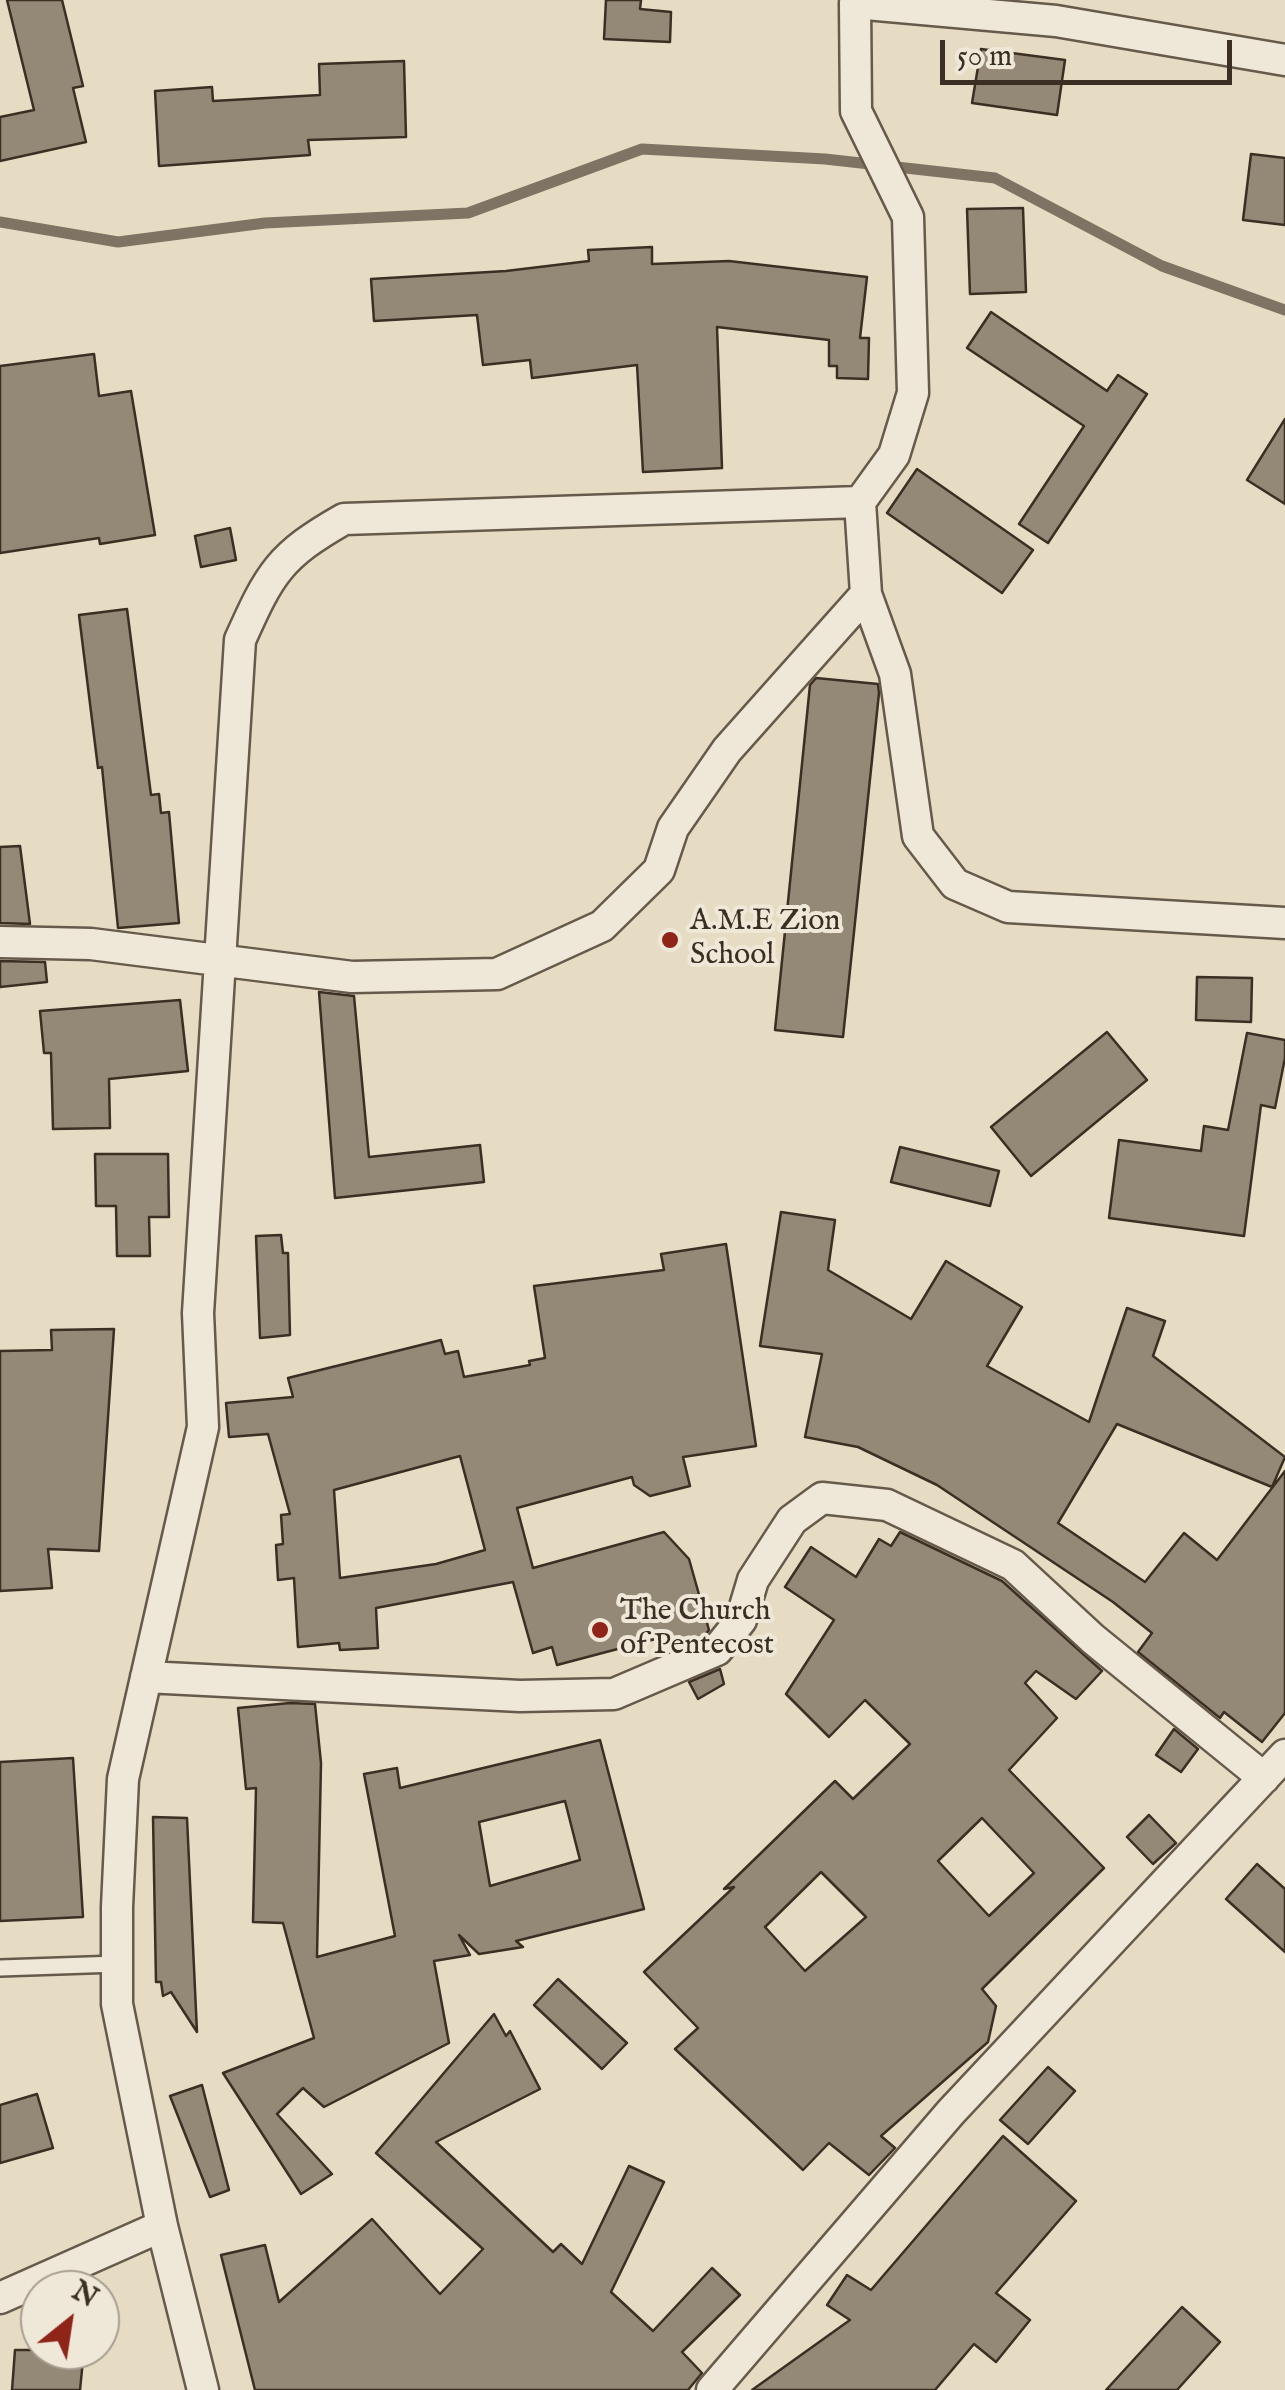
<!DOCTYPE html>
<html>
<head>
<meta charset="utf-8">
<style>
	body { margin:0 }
	#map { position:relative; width:1285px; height:2390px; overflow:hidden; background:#e6dcc3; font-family:"IM FELL English",serif }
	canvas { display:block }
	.north { position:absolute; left:20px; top:2270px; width:100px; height:100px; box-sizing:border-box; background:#efe8d8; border:2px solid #a79e90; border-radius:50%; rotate:30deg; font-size:28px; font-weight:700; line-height:40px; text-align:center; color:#3b2f23 }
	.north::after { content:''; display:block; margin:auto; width:35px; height:45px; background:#8f2418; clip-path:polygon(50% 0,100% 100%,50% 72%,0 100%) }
	.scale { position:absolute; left:940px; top:40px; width:292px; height:45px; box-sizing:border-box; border:5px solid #3b2f23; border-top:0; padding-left:12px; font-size:30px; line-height:35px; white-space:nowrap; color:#3b2f23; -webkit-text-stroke:8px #efe8d8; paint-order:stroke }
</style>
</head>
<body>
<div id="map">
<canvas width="1285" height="2390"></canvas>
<div class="north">N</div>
<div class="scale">50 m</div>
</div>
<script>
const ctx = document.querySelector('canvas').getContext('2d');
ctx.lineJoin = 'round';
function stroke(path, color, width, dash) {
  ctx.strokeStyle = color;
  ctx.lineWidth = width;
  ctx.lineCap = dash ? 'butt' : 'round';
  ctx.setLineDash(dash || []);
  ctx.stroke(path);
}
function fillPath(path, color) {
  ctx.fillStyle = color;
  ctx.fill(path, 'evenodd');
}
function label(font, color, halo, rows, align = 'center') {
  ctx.font = font + ' "IM FELL English",serif';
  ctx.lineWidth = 8;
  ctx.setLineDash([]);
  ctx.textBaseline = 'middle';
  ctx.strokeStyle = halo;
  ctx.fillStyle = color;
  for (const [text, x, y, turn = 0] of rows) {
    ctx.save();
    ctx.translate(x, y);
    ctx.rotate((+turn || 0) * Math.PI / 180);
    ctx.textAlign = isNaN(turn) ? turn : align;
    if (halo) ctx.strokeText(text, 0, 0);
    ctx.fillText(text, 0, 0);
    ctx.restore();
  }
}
stroke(new Path2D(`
	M 0,222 L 118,242 L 265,223 L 468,213 L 642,149 L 825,159 L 995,178 L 1162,266 L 1285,310`), '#7f7363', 11);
const building = new Path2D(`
	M 7,0 L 62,0 L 83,86 L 73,88 L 86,142 L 0,161 L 0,117 L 34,110 Z
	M 606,0 L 641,0 L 640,9 L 671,12 L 670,42 L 604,39 Z
	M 981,49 L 1065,60 L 1057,115 L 972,103 Z
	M 404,61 L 406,137 L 308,140 L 310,155 L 159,166 L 155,91 L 212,87 L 213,101 L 320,95 L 319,64 Z
	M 1251,154 L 1285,158 L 1285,225 L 1243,220 Z
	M 1023,208 L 1026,292 L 970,294 L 967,209 Z
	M 652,247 L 652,264 L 729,261 L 867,277 L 860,338 L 869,338 L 868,379 L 837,378 L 837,366 L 829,366 L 829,340 L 717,327 L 722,468 L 643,472 L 637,365 L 532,378 L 530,360 L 483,365 L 477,315 L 374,321 L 371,279 L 506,271 L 589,261 L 588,250 Z
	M 991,312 L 1107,391 L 1118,375 L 1147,394 L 1048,543 L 1019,524 L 1084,426 L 967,348 Z
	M 94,354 L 99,396 L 131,391 L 155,535 L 100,544 L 99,538 L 0,553 L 0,366 Z
	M 1285,419 L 1285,504 L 1247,480 Z
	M 917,469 L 1033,550 L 1002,593 L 887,513 Z
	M 230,528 L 236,560 L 201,567 L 195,536 Z
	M 127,609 L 151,795 L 159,794 L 161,813 L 169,812 L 179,923 L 118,928 L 102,767 L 98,768 L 79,615 Z
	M 816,678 L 878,684 L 879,693 L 843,1037 L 775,1030 L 810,685 Z
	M 20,846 L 30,924 L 0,923 L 0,847 Z
	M 0,961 L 45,962 L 47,982 L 0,987 Z
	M 1197,977 L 1252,978 L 1251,1022 L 1196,1020 Z
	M 319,992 L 354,996 L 369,1157 L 480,1145 L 484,1182 L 335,1198 Z
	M 180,1000 L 188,1071 L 109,1079 L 110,1128 L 53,1129 L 51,1053 L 44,1053 L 40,1011 Z
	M 1107,1032 L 1147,1080 L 1031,1176 L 991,1127 Z
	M 1247,1033 L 1285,1040 L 1285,1058 L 1275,1108 L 1261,1105 L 1244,1236 L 1109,1218 L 1119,1140 L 1201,1151 L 1204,1126 L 1228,1130 Z
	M 900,1147 L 999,1171 L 990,1206 L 891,1182 Z
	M 95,1154 L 168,1154 L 169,1217 L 149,1217 L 150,1256 L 117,1256 L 116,1206 L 96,1206 Z
	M 781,1212 L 835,1220 L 828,1270 L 911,1319 L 946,1261 L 1022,1307 L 987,1366 L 1089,1422 L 1127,1308 L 1165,1321 L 1153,1356 L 1285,1457 L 1272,1487 L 1117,1424 L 1058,1523 L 1145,1582 L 1184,1533 L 1217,1560 L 1285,1471 L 1285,1713 L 1262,1742 L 1224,1712 L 1220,1718 L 1138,1652 L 1152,1633 L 1113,1602 L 937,1485 L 858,1447 L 805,1437 L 822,1354 L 760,1346 Z
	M 281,1235 L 283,1253 L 288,1253 L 290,1335 L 260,1338 L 256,1236 Z
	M 726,1244 L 756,1446 L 683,1457 L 690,1486 L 650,1496 L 634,1485 L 632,1477 L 517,1508 L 533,1568 L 664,1532 L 689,1559 L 709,1630 L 705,1635 L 670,1650 L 663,1637 L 557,1665 L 552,1647 L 533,1653 L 513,1582 L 376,1608 L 378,1648 L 340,1650 L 339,1643 L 298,1647 L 294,1578 L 278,1580 L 276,1545 L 283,1544 L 281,1515 L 290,1514 L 268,1434 L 229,1437 L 226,1403 L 293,1397 L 288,1378 L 441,1340 L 445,1354 L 458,1351 L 464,1377 L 530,1365 L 529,1361 L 545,1358 L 534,1286 L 664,1270 L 661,1254 ZM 460,1456 L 485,1550 L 436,1564 L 340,1578 L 334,1490 Z
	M 114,1329 L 99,1551 L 48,1549 L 52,1588 L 0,1591 L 0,1351 L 52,1350 L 51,1330 Z
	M 900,1532 L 1002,1581 L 1102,1671 L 1076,1699 L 1036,1671 L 1025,1683 L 1057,1718 L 1009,1770 L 1104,1868 L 982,1989 L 996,2006 L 988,2042 L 881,2136 L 895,2148 L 869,2175 L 829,2143 L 803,2170 L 675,2049 L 698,2028 L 644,1972 L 734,1887 L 724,1889 L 835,1781 L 853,1799 L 910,1744 L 865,1700 L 829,1737 L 786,1694 L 834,1620 L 785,1587 L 811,1547 L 856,1577 L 879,1539 L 891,1546 ZM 982,1818 L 1034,1873 L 989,1916 L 938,1861 ZM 821,1872 L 866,1917 L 805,1971 L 765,1927 Z
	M 720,1669 L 724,1684 L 698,1699 L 689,1682 Z
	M 290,1703 L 315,1704 L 321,1763 L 317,1957 L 395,1936 L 364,1774 L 397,1768 L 400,1788 L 600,1740 L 644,1909 L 516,1941 L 523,1947 L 479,1954 L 459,1935 L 470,1955 L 434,1961 L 449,2043 L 324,2107 L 303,2088 L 277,2114 L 332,2174 L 301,2194 L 223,2073 L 314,2038 L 283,1923 L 253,1922 L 256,1788 L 246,1789 L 238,1708 ZM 565,1801 L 580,1860 L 490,1886 L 479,1822 Z
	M 1174,1729 L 1198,1749 L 1181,1772 L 1156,1755 Z
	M 73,1758 L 83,1917 L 0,1921 L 0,1762 Z
	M 1149,1815 L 1176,1843 L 1153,1864 L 1127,1837 Z
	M 153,1817 L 187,1818 L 197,2032 L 171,1992 L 163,1996 L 161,1982 L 156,1982 Z
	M 1257,1864 L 1285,1889 L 1285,1952 L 1226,1899 Z
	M 558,1979 L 627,2043 L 602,2069 L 534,2005 Z
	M 494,2014 L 506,2036 L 510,2031 L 540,2089 L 436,2142 L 553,2252 L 561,2244 L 582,2264 L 629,2166 L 664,2182 L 611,2292 L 653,2331 L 712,2268 L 740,2295 L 682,2352 L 702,2373 L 688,2390 L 255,2390 L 221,2255 L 265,2245 L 279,2302 L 372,2219 L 440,2294 L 483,2249 L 376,2153 Z
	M 1048,2067 L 1075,2091 L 1028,2144 L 1000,2120 Z
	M 202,2085 L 229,2190 L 210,2197 L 170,2096 Z
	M 37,2094 L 53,2148 L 0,2163 L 0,2105 Z
	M 1003,2136 L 1076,2201 L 996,2293 L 1030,2320 L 996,2362 L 974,2344 L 935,2390 L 752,2390 L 850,2320 L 827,2305 L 847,2275 L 871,2290 Z
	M 1182,2307 L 1220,2342 L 1177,2390 L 1106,2390 Z
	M 15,2350 L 84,2350 L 80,2390 L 12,2390 Z`);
fillPath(building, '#948976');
stroke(building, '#3b2f23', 2.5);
const service = new Path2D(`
	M 0,1968 L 117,1964`);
const minor = new Path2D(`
	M 860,502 L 866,594 L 895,674 L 918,836 L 955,884 L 1008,907 L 1285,923
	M 0,942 L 91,944 L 352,977 L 497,974 L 602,926 L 659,870 L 673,828 L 727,750 L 866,594
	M 146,1677 L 520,1696 L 614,1694 L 717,1650 L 741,1620 L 753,1580 L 792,1520 L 822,1498 L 887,1505 L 1013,1565 L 1093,1639 L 1264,1778
	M 0,2298 L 162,2226
	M 203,2390 L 162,2226 L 117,2004 L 117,1907 L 123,1779 L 203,1427 L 198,1313 L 240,640 C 270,573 279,556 344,519 L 860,502 L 894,455 L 913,393 L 908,217 L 856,111 L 855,3 L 1056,21 L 1285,60
	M 712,2390 L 951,2112 L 1285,1755`);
stroke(service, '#665a4b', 20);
stroke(minor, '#665a4b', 35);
stroke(service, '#efe8d8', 15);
stroke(minor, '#efe8d8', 30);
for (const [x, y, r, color] of [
	[670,940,10,"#8f2418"],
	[600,1630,10,"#8f2418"]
]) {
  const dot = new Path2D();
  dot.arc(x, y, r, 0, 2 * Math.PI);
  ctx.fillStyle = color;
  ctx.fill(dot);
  stroke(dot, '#efe8d8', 4);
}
label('30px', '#3b2f23', '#efe8d8', [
	["A.M.E Zion",690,923],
	["School",690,957],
	["The Church",620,1613],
	["of Pentecost",620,1647]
], 'left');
</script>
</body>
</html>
